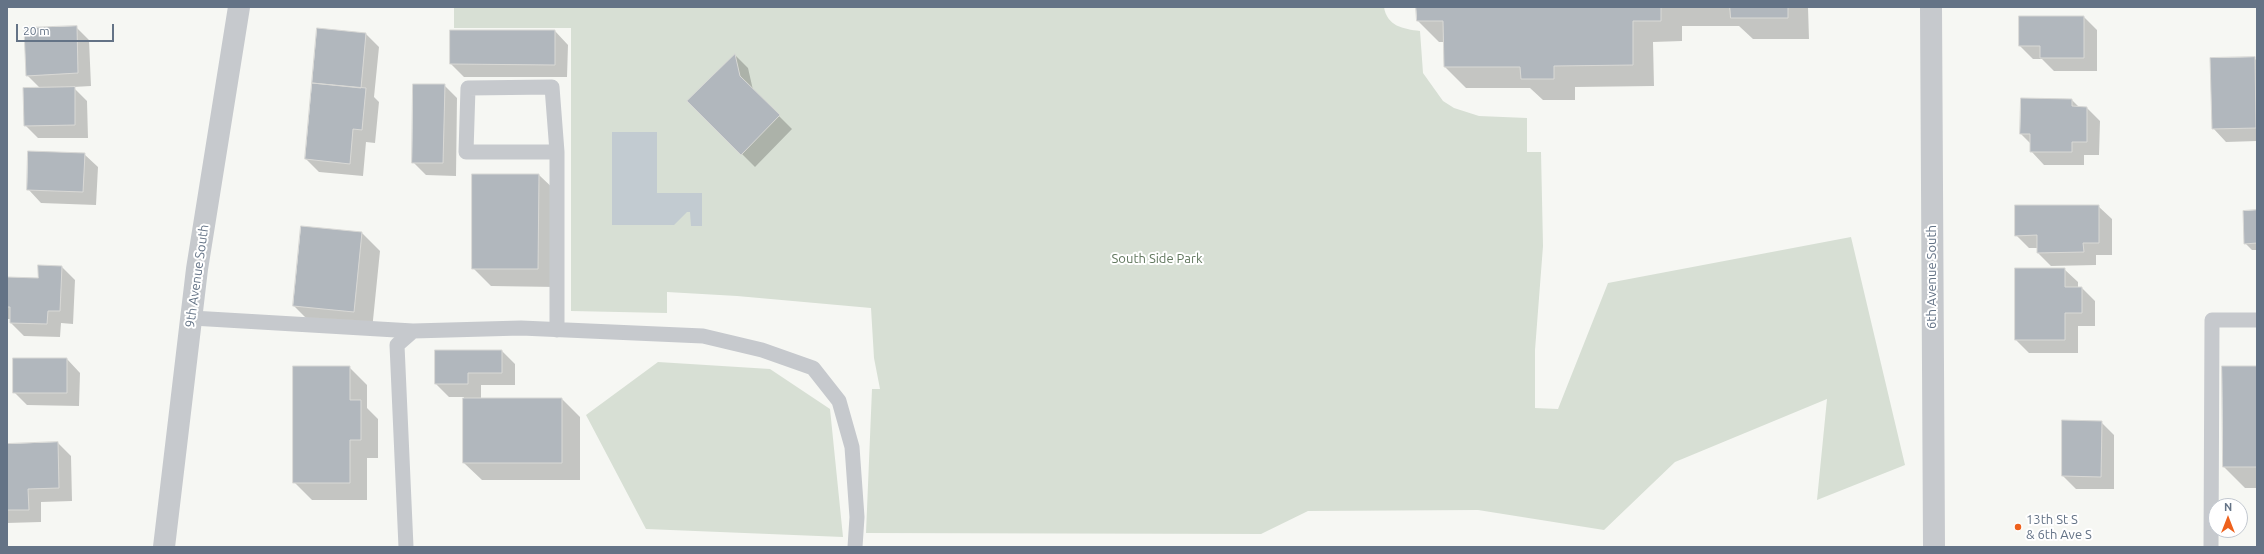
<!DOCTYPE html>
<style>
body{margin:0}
#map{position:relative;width:2264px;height:554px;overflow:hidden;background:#f6f7f3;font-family:Ubuntu,sans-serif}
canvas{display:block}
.frame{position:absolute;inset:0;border:8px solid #647386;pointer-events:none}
.north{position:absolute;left:2208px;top:498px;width:40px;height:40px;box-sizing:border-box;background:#fff;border:1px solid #c1c7cf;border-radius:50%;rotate:0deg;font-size:11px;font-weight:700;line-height:16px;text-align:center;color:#647386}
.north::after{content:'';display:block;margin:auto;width:14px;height:18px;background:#ee611c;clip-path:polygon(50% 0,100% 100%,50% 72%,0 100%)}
.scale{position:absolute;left:16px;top:24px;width:98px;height:18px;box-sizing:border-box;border:2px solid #647386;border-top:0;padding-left:5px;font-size:12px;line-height:14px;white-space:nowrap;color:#647386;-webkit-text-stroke:3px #fff;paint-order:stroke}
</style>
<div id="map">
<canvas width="2264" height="554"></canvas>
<div class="frame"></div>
<div class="north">N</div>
<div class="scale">20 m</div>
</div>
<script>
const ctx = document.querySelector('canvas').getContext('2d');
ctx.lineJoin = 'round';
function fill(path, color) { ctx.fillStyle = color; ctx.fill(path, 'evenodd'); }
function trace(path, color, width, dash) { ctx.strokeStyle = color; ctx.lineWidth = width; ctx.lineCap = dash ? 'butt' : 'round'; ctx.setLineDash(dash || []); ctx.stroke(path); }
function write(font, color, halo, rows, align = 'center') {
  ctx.font = font + ' Ubuntu,sans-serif'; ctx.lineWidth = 4; ctx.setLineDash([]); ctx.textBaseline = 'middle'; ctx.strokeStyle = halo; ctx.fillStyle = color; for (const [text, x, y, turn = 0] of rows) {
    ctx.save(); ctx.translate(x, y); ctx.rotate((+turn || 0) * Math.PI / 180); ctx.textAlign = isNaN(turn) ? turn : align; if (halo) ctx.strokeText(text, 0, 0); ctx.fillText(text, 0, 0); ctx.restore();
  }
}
const green = new Path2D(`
 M454,7H1384C1387,26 1403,29 1420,31L1423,73L1443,101L1454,108L1479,116L1527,118V152H1541L1543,246L1535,350V408L1558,409L1608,283L1851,237L1905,465L1817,500L1827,399L1675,462L1604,530L1478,510L1308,511L1261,534L866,533L872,389H880L874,358L871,308L737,296L667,292V313L571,311V28H454Z
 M658,362L770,369L830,409L843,537L646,529L586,415Z`);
const water = new Path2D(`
 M612,132H657V193H702V226H691L690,212H687L674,225H612Z`);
const shadow = new Path2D(`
 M1417,7H1808L1809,39H1753L1739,26H1682V41L1653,42L1654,86L1575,87V100H1543L1530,88H1466L1445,67V42H1439L1418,21Z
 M2084,17L2097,30V71H2054L2042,59H2033L2020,46Z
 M76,27L89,40L91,86L73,87L87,101L88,138H38L25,125L40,88L27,75Z
 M555,31L568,45L567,77H464L451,64Z
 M366,34L379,47L374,97L379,102L375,143L366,142L363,176L319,172L306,159Z
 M735,55L748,68L753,90L792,129L755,167L689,101Z
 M2254,58L2257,61V141L2226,142L2213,128Z
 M444,85L457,98L456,176L426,175L413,162Z
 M2022,99L2072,100L2079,107L2087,108L2100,121L2099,155H2084V165H2044L2031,151V144L2021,134Z
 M84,154L98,167L96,205L41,203L28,189Z
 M539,175L557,192L556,287L491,286L473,268Z
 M2098,206L2112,219V255H2096V265L2051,266L2038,253V248H2029L2016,235Z
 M2257,211V250H2252L2245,243Z
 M362,233L380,251L372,330L312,324L294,306Z
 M62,267L75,280L73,324L61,323L60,337L24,336L11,323V319H7V278L39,279Z
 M2064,269L2078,282V288H2082L2095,301V326H2078V353H2029L2016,340Z
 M502,351L515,364V385H481V399H562L580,417V480H482L464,463V397H449L436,384Z
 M67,359L80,373L79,406L27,405L14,392Z
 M349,367L367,385V408L378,419V458H367V500H312L294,482Z
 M2257,367V488H2245L2224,467Z
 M2101,422L2114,435V489H2076L2063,476Z
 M58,443L71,456L72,501L41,502V522L7,523V445Z`);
const building = new Path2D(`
 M1416,7H1661V21H1633V65L1554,66V79H1521L1520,67H1444L1443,21H1417Z
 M1730,7H1788V18H1731Z
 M2019,16H2084V58H2040V46H2019Z
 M77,26L78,73L26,76L24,28Z
 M317,28L366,33L361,88L312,83Z
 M450,30H555V65L450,64Z
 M735,54L740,76L780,115L741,155L687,101Z
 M2255,57L2256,128L2212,129L2210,58Z
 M312,83L366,88L362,130L353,129L350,164L305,159Z
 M413,84H445L443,163H412Z
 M75,87V125L24,126L23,88Z
 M2021,98L2072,99V106L2087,107V142H2072V152H2030V134H2020Z
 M28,151L85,153L83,192L27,190Z
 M472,174H539L538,269H472Z
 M2015,205H2099V243H2083L2084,252L2037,253V235L2015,236Z
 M2257,210V243L2244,244L2243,211Z
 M301,226L362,232L354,312L293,306Z
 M38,265L62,266L60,311H48L47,324L10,323V307H7V277L38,278Z
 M2015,268H2065V287H2082V313H2065V340H2015Z
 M435,350H502V373H468V384H435Z
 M13,358H67V393H13Z
 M293,366H350V400H361V440H350V483H293Z
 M2222,366H2257V467H2223Z
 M463,398H562V463H463Z
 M2062,420L2102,421L2101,477L2062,476Z
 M58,442L59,488L28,489L29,510H7V444Z`);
const service = new Path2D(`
 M557,152H466L468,88L552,87L557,152V330
 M192,318L413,331
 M406,547L397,345L413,331L521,328L703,336L762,350L813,368L839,401L852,447L857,517L855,547
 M2211,547L2212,320H2257`);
const minor = new Path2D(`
 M1931,7L1934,547`);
const tertiary = new Path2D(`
 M164,547L197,269L239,7`);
const markers = [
 [2018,527,4,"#ee611c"]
];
const parkNames = [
 ["South Side Park",1157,259]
];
const streetNames = [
 ["9th Avenue South",197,276,-82],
 ["6th Avenue South",1932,277,-90]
];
const poiNames = [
 ["13th St S",2026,520],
 ["& 6th Ave S",2026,535]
];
fill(green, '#d7dfd4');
fill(water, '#c2cbd1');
fill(shadow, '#0003');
fill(building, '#b1b7bd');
trace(building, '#d8d8d5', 1);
trace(service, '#c6c9cd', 15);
trace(minor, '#c6c9cd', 22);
trace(tertiary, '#c6c9cd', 22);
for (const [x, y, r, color] of markers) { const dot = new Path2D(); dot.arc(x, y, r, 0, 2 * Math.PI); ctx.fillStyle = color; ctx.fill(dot); trace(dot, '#fff', 1.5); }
write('13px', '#62785f', '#fff', parkNames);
write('13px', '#647386', '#fff', streetNames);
write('13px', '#647386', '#fff', poiNames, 'left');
</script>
